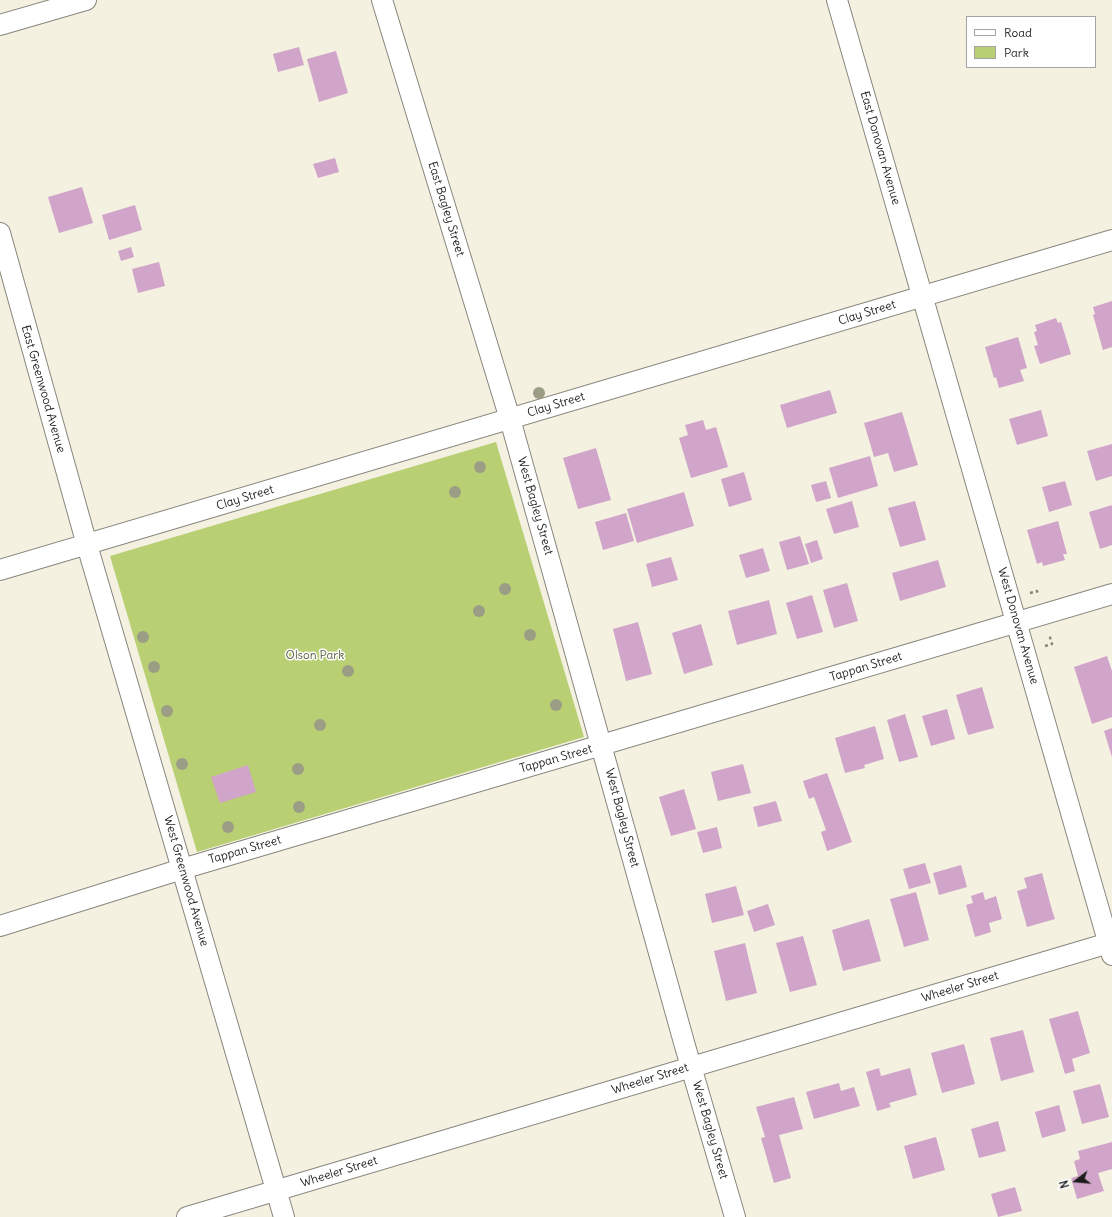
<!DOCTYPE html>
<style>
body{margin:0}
#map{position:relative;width:1112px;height:1217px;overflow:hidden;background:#f4f1e1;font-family:Delius,sans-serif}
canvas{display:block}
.legend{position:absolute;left:966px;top:16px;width:130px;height:52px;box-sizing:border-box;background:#fff;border:1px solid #a4a4a4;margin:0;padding:5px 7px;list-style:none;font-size:12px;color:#1c1c1c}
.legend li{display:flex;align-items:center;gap:8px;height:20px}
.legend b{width:20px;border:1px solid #a4a4a4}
.north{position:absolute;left:1056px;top:1161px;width:40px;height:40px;-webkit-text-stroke:3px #fff;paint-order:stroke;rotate:254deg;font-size:11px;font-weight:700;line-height:16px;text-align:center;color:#1c1c1c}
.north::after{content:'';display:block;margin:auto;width:14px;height:18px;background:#1c1c1c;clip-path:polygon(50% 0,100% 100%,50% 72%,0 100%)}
</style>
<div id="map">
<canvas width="1112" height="1217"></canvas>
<ul class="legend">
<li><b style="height:5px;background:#fff"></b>Road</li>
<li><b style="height:11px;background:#b9cf73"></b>Park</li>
</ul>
<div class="north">N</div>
</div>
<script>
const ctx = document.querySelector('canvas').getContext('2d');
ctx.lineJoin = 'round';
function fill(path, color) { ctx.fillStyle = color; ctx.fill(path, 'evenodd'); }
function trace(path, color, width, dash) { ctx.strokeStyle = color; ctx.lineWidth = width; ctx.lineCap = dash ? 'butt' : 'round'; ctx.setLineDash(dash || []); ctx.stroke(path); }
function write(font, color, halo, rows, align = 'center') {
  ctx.font = font + ' Delius,sans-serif'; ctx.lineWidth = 3; ctx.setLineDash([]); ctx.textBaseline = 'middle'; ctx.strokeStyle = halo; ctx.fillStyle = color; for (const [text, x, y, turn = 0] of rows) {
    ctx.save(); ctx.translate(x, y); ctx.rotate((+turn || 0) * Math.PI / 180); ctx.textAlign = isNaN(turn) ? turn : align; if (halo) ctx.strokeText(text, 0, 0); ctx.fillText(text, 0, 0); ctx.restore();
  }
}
const green = new Path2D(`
 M496,442L584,737L197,852L110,556Z`);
const building = new Path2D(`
 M299,47L304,65L278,72L273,54Z
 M336,51L348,93L319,102L307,59Z
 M335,158L339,172L318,178L313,164Z
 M82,187L93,223L59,233L48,197Z
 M135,205L142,230L109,240L102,215Z
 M131,247L134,257L121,261L118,251Z
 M159,262L165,286L138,293L132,269Z
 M1112,301V347L1103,350L1093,315L1095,314L1093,307Z
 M1056,318L1058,323L1061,322L1071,354L1040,364L1034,346L1038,345L1034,332L1037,331L1035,325Z
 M1018,337L1027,368L1020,370L1024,381L999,388L996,377L994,378L985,347Z
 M830,390L837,413L787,428L780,405Z
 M1041,410L1048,436L1017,445L1009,419Z
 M902,412L918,465L894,472L888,453L874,457L864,423Z
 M703,420L706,430L716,427L728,467L691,478L679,438L688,435L685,425Z
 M1112,444V476L1096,481L1087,451Z
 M596,448L611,500L578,509L563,458Z
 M870,456L878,486L838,498L829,468Z
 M744,472L752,500L729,507L721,479Z
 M826,481L831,498L816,502L811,485Z
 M1065,481L1072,505L1049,512L1042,487Z
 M684,492L694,526L637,543L627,509Z
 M852,501L859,527L834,534L826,509Z
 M915,501L926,540L900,547L888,508Z
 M1112,505V545L1100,549L1089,512Z
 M626,513L634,541L603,550L595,522Z
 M1058,521L1067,554H1063L1065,560L1043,566L1042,562L1037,564L1027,530Z
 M800,536L809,564L787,570L779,542Z
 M817,540L823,559L811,563L805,544Z
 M763,548L770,571L746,578L739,555Z
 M671,557L678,580L652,587L646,564Z
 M938,560L946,587L900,601L892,573Z
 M847,583L858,621L834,628L823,590Z
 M812,595L823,632L797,639L786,603Z
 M769,600L777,634L737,645L728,611Z
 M638,622L652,674L626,681L613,629Z
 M701,624L713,665L684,674L672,633Z
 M1107,656L1112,671V717L1092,724L1074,667Z
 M982,687L994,728L968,735L956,695Z
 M947,709L955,739L931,746L922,716Z
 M905,714L918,757L899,762L887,720Z
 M875,726L884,759L864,765L865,768L845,773L835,738Z
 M1112,728V757L1104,731Z
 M743,764L751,793L718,801L711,772Z
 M248,765L256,792L220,803L211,777Z
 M827,773L852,842L827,851L821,832L826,830L814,797L809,799L803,781Z
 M684,789L696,829L671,836L659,797Z
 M776,801L782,821L758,827L753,807Z
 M717,827L722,848L703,853L697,832Z
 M925,863L931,883L909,889L903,869Z
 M961,865L967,887L939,895L933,873Z
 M1042,873L1052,910L1055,919L1027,927L1017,891L1027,888L1024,878Z
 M736,886L744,915L712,923L705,894Z
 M916,892L929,940L904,947L890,899Z
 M983,892L985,900L996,896L1002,919L989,923L991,932L975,937L966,905L973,903L971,896Z
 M768,904L775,925L754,932L747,911Z
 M869,919L881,961L843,971L832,930Z
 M803,936L817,985L790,992L776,943Z
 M745,943L757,993L726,1001L714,951Z
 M1078,1011L1090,1053L1072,1059L1075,1071L1065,1074L1049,1019Z
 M1023,1030L1034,1072L1001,1081L990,1038Z
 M964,1044L975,1084L942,1093L931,1053Z
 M879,1068L881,1076L910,1068L917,1095L889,1103L891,1107L877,1111L866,1072Z
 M839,1083L841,1091L854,1087L860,1106L814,1119L806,1092Z
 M1100,1084L1109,1117L1082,1124L1073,1091Z
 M794,1097L803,1129L779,1135L791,1178L774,1183L761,1138L765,1137L756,1107Z
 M1059,1105L1066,1131L1042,1138L1035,1112Z
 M998,1121L1006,1151L979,1158L971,1129Z
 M936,1137L945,1170L913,1179L904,1146Z
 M1112,1142V1169L1098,1173L1104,1191L1077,1199L1071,1178L1078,1176L1074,1161L1080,1159L1078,1151Z
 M1015,1187L1022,1211L998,1217L991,1194Z`);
const path = new Path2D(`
 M1030,593L1037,591L1038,595
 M1045,646L1052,644L1049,634`);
const street = new Path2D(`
 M382,0L510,419L685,1046L735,1217
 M837,0L1112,955
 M0,25L86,0
 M0,233L87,545L284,1217
 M0,570L1112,240
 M0,926L182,869L1112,594
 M187,1217L1112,942`);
const trees = [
 [539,393],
 [480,467],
 [455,492],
 [505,589],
 [479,611],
 [530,635],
 [143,637],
 [154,667],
 [348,671],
 [556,705],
 [167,711],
 [320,725],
 [182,764],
 [298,769],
 [299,807],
 [228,827]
];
const streetNames = [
 ["East Donovan Avenue",880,148,74],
 ["East Bagley Street",446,209,73],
 ["Clay Street",867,313,-17],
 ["East Greenwood Avenue",43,389,74],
 ["Clay Street",556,405,-17],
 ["Clay Street",245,498,-17],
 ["West Bagley Street",535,506,74],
 ["West Donovan Avenue",1018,626,74],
 ["Tappan Street",866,667,-17],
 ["Tappan Street",556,759,-16],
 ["West Bagley Street",622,818,75],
 ["Tappan Street",245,850,-16],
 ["West Greenwood Avenue",186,881,74],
 ["Wheeler Street",960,987,-17],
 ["Wheeler Street",650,1079,-17],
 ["West Bagley Street",710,1130,74],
 ["Wheeler Street",339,1172,-17]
];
const parkNames = [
 ["Olson Park",315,656]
];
fill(green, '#b9cf73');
fill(building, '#d0a5c9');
trace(street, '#88867e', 22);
trace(path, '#88867e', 2.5, [3, 3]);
trace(street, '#fff', 20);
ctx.fillStyle = '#9b9e85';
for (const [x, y] of trees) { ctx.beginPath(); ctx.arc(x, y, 6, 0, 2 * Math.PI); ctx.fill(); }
write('12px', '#1c1c1c', '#fff', streetNames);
write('12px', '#535b3a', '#fff', parkNames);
</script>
